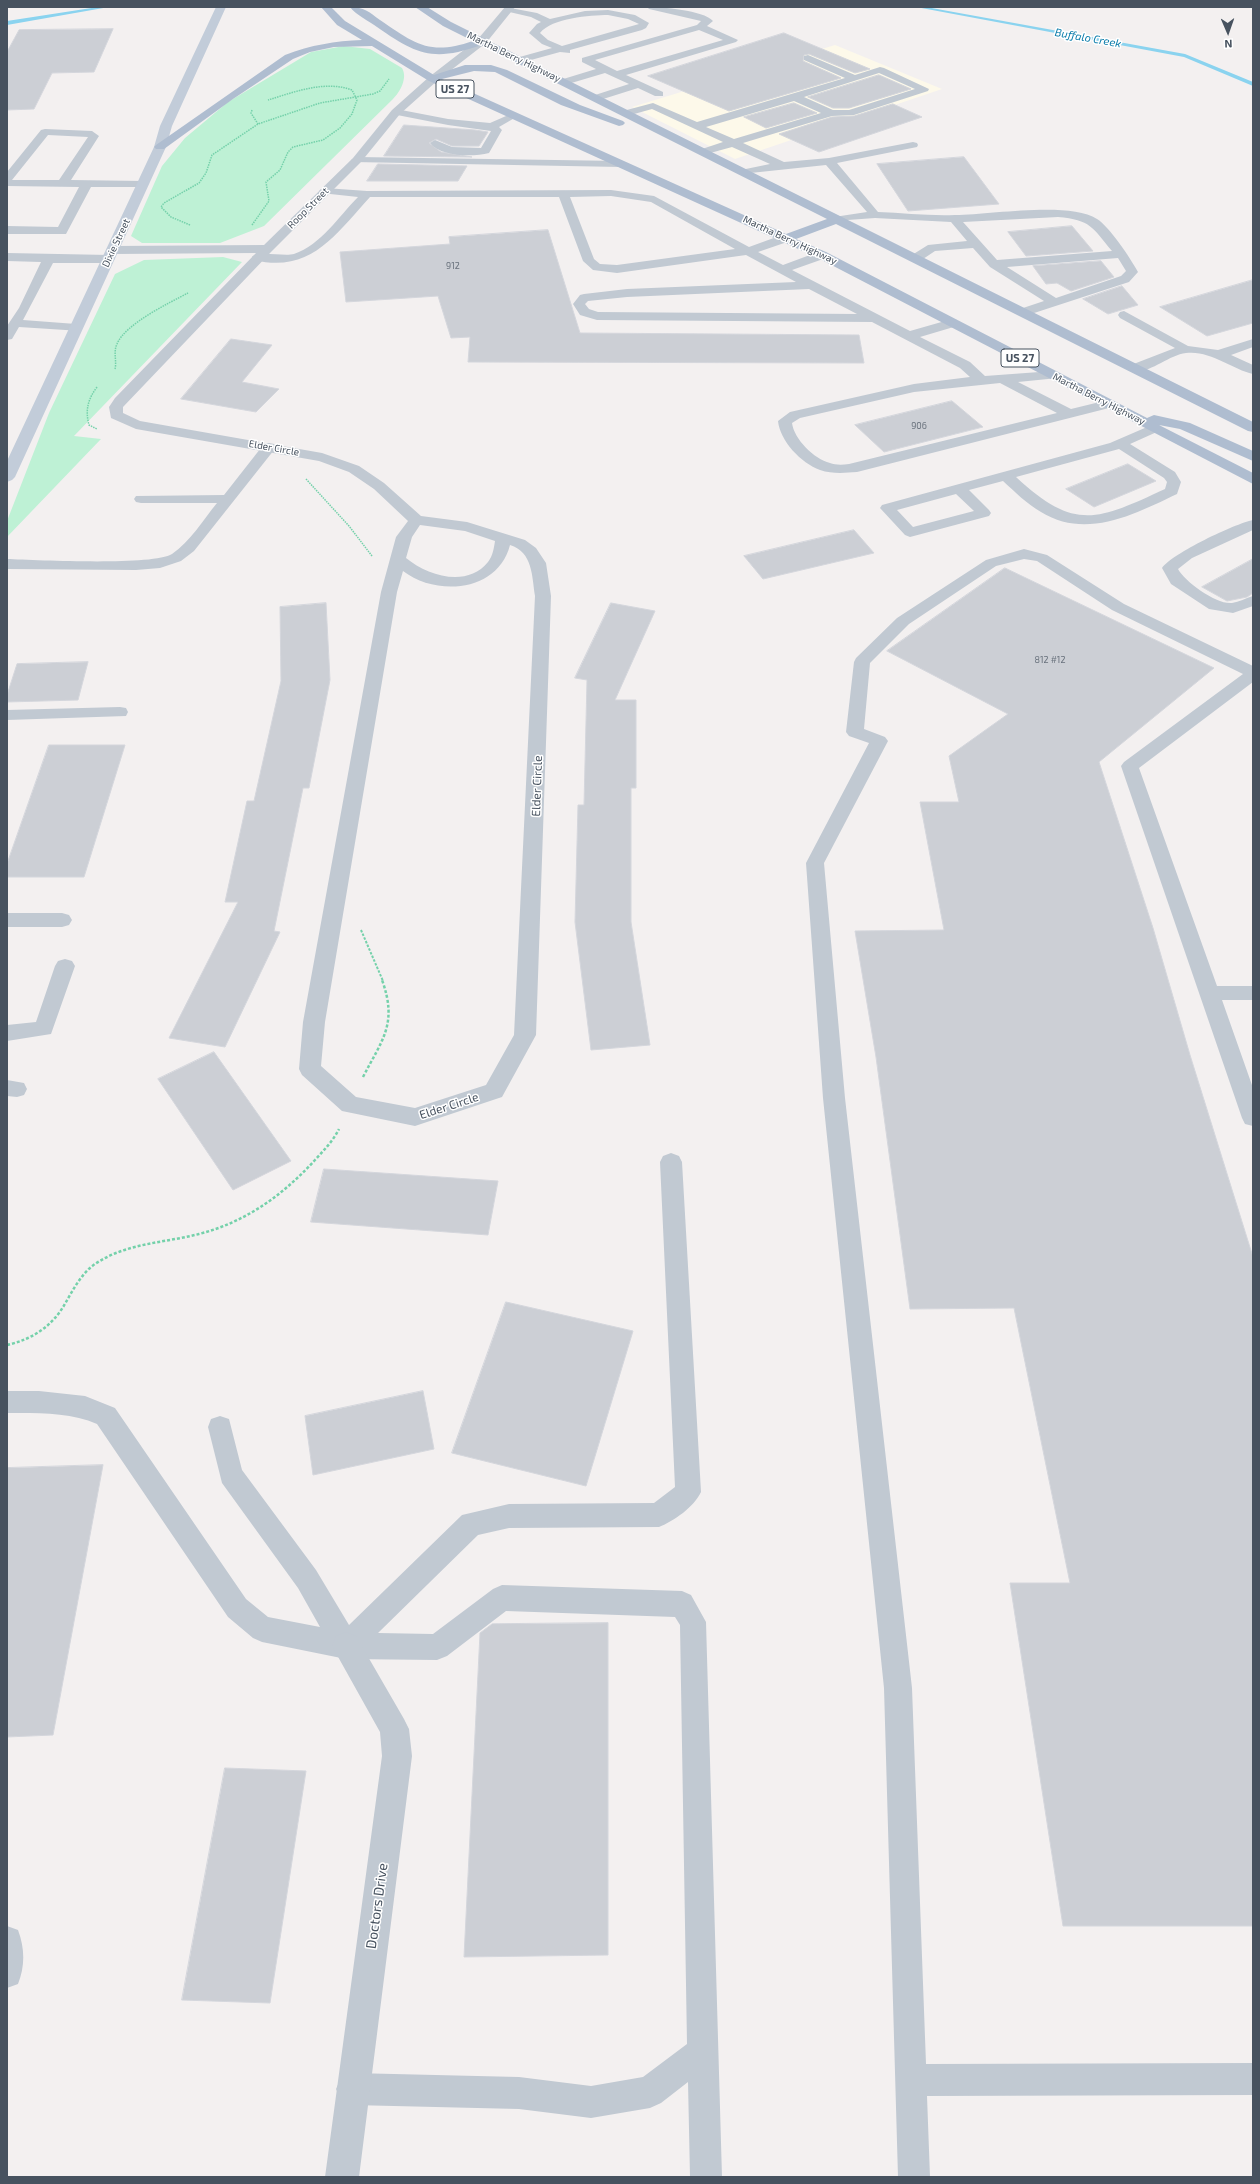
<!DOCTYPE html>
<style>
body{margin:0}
#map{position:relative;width:1260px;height:2184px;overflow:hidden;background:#f3f0f0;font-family:"Exo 2",sans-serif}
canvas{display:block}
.frame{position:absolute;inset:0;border:8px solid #47525f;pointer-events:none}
.north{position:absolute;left:1208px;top:12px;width:40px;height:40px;-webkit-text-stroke:3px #fff;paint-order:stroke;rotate:178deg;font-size:11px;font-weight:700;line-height:16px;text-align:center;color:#47525f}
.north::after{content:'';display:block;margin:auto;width:14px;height:18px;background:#47525f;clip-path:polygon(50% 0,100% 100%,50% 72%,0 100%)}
</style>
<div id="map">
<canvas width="1260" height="2184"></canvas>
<div class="frame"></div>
<div class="north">N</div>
</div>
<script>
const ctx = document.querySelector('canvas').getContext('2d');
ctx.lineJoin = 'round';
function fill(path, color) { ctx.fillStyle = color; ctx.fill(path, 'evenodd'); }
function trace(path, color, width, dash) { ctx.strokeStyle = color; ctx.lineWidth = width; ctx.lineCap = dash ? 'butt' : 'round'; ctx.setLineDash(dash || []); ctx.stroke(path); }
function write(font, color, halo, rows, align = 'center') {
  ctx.font = font + ' "Exo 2",sans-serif'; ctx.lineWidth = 3; ctx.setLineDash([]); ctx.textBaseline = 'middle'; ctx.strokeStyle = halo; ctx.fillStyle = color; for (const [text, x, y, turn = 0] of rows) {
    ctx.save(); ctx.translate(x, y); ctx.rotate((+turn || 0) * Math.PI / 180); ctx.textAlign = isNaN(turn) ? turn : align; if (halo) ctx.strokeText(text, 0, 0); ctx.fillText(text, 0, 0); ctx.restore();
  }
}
const commercial = new Path2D(`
 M835,45L942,89L735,159L632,107Z`);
const green = new Path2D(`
 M344,46L370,49L402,68C408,78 400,92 393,99L264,226L220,243H142L131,236L162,166L185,138L228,102L311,52Z
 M223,257L242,262L74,436L101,439L7,537V521L49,413L115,274L144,260Z`);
const stream = new Path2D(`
 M98,7H109L7,25V21Z
 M916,7H926L1185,54L1253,82V86L1184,57Z`);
const building = new Path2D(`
 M113,29L94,72L52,73L34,109L7,110V52L19,30Z
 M784,33L870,69L855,73L809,54L804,55L803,61L841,78L729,111L648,76Z
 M879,75L911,89L849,108H833L808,97Z
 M794,103L817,113L766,128L744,117Z
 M893,104L922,117L819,152L779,134L832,117L854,116Z
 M404,125L475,130L488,132L479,146H452L436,139L429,143L441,152L472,157L384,156Z
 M964,157L999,204L908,211L877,164Z
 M378,164L467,166L458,181H367Z
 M1072,226L1093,251L1026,256L1008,232Z
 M548,230L580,333L859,335L864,363L468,362L470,337L451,338L438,296L346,302L340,252L450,244L449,237Z
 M1101,261L1114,277L1071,291L1057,283L1046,284L1033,266Z
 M1253,280V323L1207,336L1160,307Z
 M1122,286L1138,305L1108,314L1083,299Z
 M231,339L272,345L242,382L279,389L256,412L181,399Z
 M952,401L983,427L884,452L855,425Z
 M1128,464L1156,481L1094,507L1066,489Z
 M854,530L874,553L763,579L744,556Z
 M1253,559V593L1247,597L1227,601L1202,587Z
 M1005,568L1214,668L1099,762L1153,928L1190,1055L1253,1257V1926H1063L1010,1583H1070L1014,1308L910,1309L876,1057L855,931L944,930L920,802H959L949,756L1008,714L887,651Z
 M326,603L330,680L309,788H303L274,931L280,932L225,1047L169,1038L238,902H225L247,801H254L281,681L280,607Z
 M611,603L655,611L615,700H636V788H631V922L650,1045L591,1050L575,922L578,805H584L587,680L575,678Z
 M88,662L78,700L7,702V695L17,664Z
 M49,745H125L84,877H7V864Z
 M214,1052L291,1161L233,1190L158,1079Z
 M324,1169L498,1181L488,1235L311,1222Z
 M506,1302L633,1331L586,1486L452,1453Z
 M423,1391L434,1449L313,1475L305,1416Z
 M103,1465L53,1735L7,1737V1468Z
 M608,1623V1955L464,1957L480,1633L492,1624Z
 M225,1768L306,1771L270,2003L182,2000Z`);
const pathFar2 = new Path2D(`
 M252,110L251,113L258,124
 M190,225L171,217L161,207L164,203L199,183L206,173L212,155L258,124L320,103L373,94L380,91L389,79
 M252,225L269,201L266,182L280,170L288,152L293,147L323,140L340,128L352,114L357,100L352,90C325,80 294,92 268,100
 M115,369C117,361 113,352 117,344C125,324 169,303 188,293
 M97,387C88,399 85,410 89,425L97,429
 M306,479L349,526L372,556`);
const pathFar1 = new Path2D(`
 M361,930L383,981`);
const path = new Path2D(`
 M363,1077C382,1040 398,1024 382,980
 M7,1345C33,1339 53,1326 66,1302C74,1288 82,1273 95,1264C126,1243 164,1243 199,1234C246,1222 283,1195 315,1160C324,1150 333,1141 339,1129`);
const lane = new Path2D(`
 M505,7L537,13L550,19L585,11L608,10L635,15L649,23L646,28L642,30L570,50V53L560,52L520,63L515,60L516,58L552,48L542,44L529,33L537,24L541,22L531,17L505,11ZM608,15L628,19L639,24L562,46L548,40L540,33C552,18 590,15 608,15Z
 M647,7C662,7 703,10 713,21L707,26L738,40L736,42L626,75L663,92V96H655L638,88L600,100H592V96L629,84L605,73L568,84H560V80L596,69L582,62V58L697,25L701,21L649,9ZM699,30L723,40L617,71L595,60Z
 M808,55L855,75L880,67L884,68L929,89L928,91L854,115L832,116L743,143L784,162L829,158L913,142L917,143L918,145L917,147L837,163L878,212C904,213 929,216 955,215C990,215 1069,201 1097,219C1109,226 1131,259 1138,272L1129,282L1028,315H1020L1018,312L1020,309L1044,301L990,267L973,248L935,251L920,261H912L910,258L912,255L928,245L967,241L951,222L875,218L834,221L832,219L834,217L867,212L826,165L741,174L739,172L741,170L770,164L732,147L703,155L699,154L698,152L699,150L723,142L652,109L627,116L622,113L623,111L653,103L697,122L845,78L804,60V56ZM879,73L915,89L849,110H833L804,97ZM794,101L821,113L734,139L706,127ZM1058,217C1091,220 1092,227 1112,251L997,260L963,222ZM1118,258L1126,271L1121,276L1056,298L1007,267Z
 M396,109L448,119L490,123L513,113L518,116L499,127L502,130L489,153C473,157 441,157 430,143L435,140L452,147L481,148L491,131L448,125L392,114L391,112Z
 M45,129L92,131L99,136L71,180L143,181L149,184L143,187H91L66,234H7V226L58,227L79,187L7,186V172L41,130ZM48,135L88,137L59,180H12Z
 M357,157L621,161L627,164L621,167L353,162L351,160Z
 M325,188L367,191L611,190L654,196L749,247L782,235H790L792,238L790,241L758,252L783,265L818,252H826L828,255L826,258L792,270L910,331L952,319L957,320L958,323L957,326L920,337L970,362L985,376L1053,371L1060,375L1058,378L1018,382L1071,409L1108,400L1115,404L1113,407L857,472C844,473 832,474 820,470C801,463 780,441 778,421L790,412L914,384L970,377L960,368L872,322L597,320L580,315L573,304L580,295L584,294L627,289L796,282L746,255L617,273L593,270L583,261L559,197H370C336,234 311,274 254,260L252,257C257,250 284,257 294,254C321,245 339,216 358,197L321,193L319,191L321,189ZM611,196L651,202L735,249L617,265L600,264L594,259L570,197ZM809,289L857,314L598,312L589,309L585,304L588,301L627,297ZM1000,383L1057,413L849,464C842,465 835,465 830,463C814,459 794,439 792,423L800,418L914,392Z
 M7,253L109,255L115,259L109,263H53L23,320L76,324L81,325L82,328L81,331L19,327L12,339L7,340V326L19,308L41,262L7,261Z
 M1124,311L1188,346L1218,350L1253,339V347L1231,355L1253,365V374C1232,369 1210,350 1186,353C1168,355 1149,375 1131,371L1129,368L1131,365L1175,348L1120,318L1118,315L1120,312Z
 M1154,424L1159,425L1161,428L1159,431L1130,444L1175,472L1181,482L1177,494C1135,514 1086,540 1041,512C1027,504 1015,492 1003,481L969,490L989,510L991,513L989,516L910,537L905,535L880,508L882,505L1110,443ZM1119,449L1164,478L1167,482L1165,489C1098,520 1075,532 1016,477ZM956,494L974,511L913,527L897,510Z
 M269,443L274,444L276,447L274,450L194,551L181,561L160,568L136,570L7,569V559C36,560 153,566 172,554C190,542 203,520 217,503H141L136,502L134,499L136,496L224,495L264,444Z
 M1253,520V530L1192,558L1178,569C1185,582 1217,605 1232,603C1239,602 1246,598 1253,596V606L1233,613L1209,609L1171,584L1162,568C1173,553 1234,524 1253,520Z
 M1024,549L1047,555L1124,604L1253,666V682L1139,768L1217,986H1253V1000H1222L1253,1088V1126L1245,1124L1242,1118L1121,766L1124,762L1243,674L1112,610L1037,561L1024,559L996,566L909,624L870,663L864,729L885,737L888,741L824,863L845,1098L912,1688L926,2064L1253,2063V2095L927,2096L930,2177H898L884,1688L823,1098L806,863L869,743L849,736L846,732L854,662L856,658L897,618L986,560Z
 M120,707L126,708L128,712L126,716L7,720V710Z
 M7,913H62L69,915L72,920L69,925L62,927H7Z
 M65,959L72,961L75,966L51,1034L7,1041V1025L36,1022L55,966L58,961Z
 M7,1080L24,1083L27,1089L24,1095L17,1097L7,1096Z
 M671,1153L679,1156L682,1162L701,1492C694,1507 674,1521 659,1527L509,1528L478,1535L378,1633L433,1634L493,1589L502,1585L682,1591L691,1595L706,1622L722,2177H690L688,2082L661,2103L650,2108L591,2118L519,2109L352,2105L341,2100L336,2089L341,2078L352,2073L519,2077L591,2086L643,2077L687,2044L680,1625L675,1617L506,1611L447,1656L437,1660L346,1659L262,1642L253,1638L228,1617L97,1424C70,1412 37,1413 7,1413V1391H39L85,1396L115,1408L246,1599L268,1617L320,1627L298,1588L222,1483L208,1427L211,1419L220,1416L229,1419L242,1470L316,1570L349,1625L462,1515L509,1504L654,1503L675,1487L660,1162L663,1156Z
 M7,1926L18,1930C25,1949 25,1966 18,1984L7,1988Z`);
const street = new Path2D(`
 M505,7H515L486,43L437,81L400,114L361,162L271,252L123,407V413L140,421L322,453L359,466L384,483L421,516L467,522L525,540L536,548L546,563L551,596L536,1035L502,1097L415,1126L342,1111L302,1075L299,1069L303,1022L381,592L396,537L408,521L374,489L349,472L319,461L136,429L111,418L109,407L115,398L256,253L113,254L107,250L113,246L264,245L353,158L392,110L429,77L478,39ZM420,525L465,531L495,541C494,547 493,556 488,562C467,588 428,576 406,558L412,537ZM510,545C533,552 532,577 535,596L514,1035L486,1085L415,1108L356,1097L321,1066L325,1022L397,592L403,571C437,597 498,592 510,545Z
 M346,1632L356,1636L404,1719L409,1729L412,1756L359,2177H325L382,1756L380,1732L332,1646L336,1636Z`);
const secondary = new Path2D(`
 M216,7H226L172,126L166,147L15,477L12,480L7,482V461L154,147L160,126Z`);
const primary = new Path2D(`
 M321,7H331L345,21L434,75L465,65H491L507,70L580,105L623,121L625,123L623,125L619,126L561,105L495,72L474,71L442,79L786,234L827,219L481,45C434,62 417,55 377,27C369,21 356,15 350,7C364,7 369,12 380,20C415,44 430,56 473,41L443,26L415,7H427L451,22L1253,422V432L1248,431L836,224L796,239L826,252L1147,418L1154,415L1190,423L1253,451V461L1180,429L1159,425L1253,473V484L818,258L429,81L372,46L334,47L310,52L293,59L233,99L164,149H156L154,147L156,145L285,55C311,45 335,41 362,40L337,25Z`);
const farNumbernames = [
 ["912",453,266],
 ["906",919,426],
 ["812 #12",1050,660]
];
const farStreetnames = [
 ["Martha Berry Highway",514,57,26],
 ["Roop Street",308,208,-45],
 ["Martha Berry Highway",790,240,25],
 ["Dixie Street",116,243,-65],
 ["Martha Berry Highway",1099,399,27],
 ["Elder Circle",274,448,10]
];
const farWaternames = [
 ["Buffalo Creek",1088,38,10]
];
const shields = [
 [455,89,38],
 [1020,358,38]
];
const shieldNames = [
 ["US 27",455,89],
 ["US 27",1020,358]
];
const streetNames = [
 ["Elder Circle",537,786,-88],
 ["Elder Circle",449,1106,-18]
];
const nearStreetnames = [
 ["Doctors Drive",377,1906,-82]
];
fill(commercial, '#fdf9ea');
fill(green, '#bef1d5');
fill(stream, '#8ad3ef');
fill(building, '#cccfd5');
trace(building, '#d4d6dc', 1);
trace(pathFar2, '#74d1aa', 1.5, [1.5, 1]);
trace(pathFar1, '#74d1aa', 2, [2.5, 1.5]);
trace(path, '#74d1aa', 2.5, [3, 2]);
fill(lane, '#c1c9d2');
fill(street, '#c1c9d2');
fill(secondary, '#c2ccd9');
fill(primary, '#afbdd0');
write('9px', '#68717c', null, farNumbernames);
write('10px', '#47525f', '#fff', farStreetnames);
write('italic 11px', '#087baa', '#fff', farWaternames);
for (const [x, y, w] of shields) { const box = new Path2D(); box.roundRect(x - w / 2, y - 9, w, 18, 3); ctx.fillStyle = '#fff'; ctx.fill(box); trace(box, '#47525f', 1); }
write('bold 11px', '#47525f', null, shieldNames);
write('12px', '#47525f', '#fff', streetNames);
write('14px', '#47525f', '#fff', nearStreetnames);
</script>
